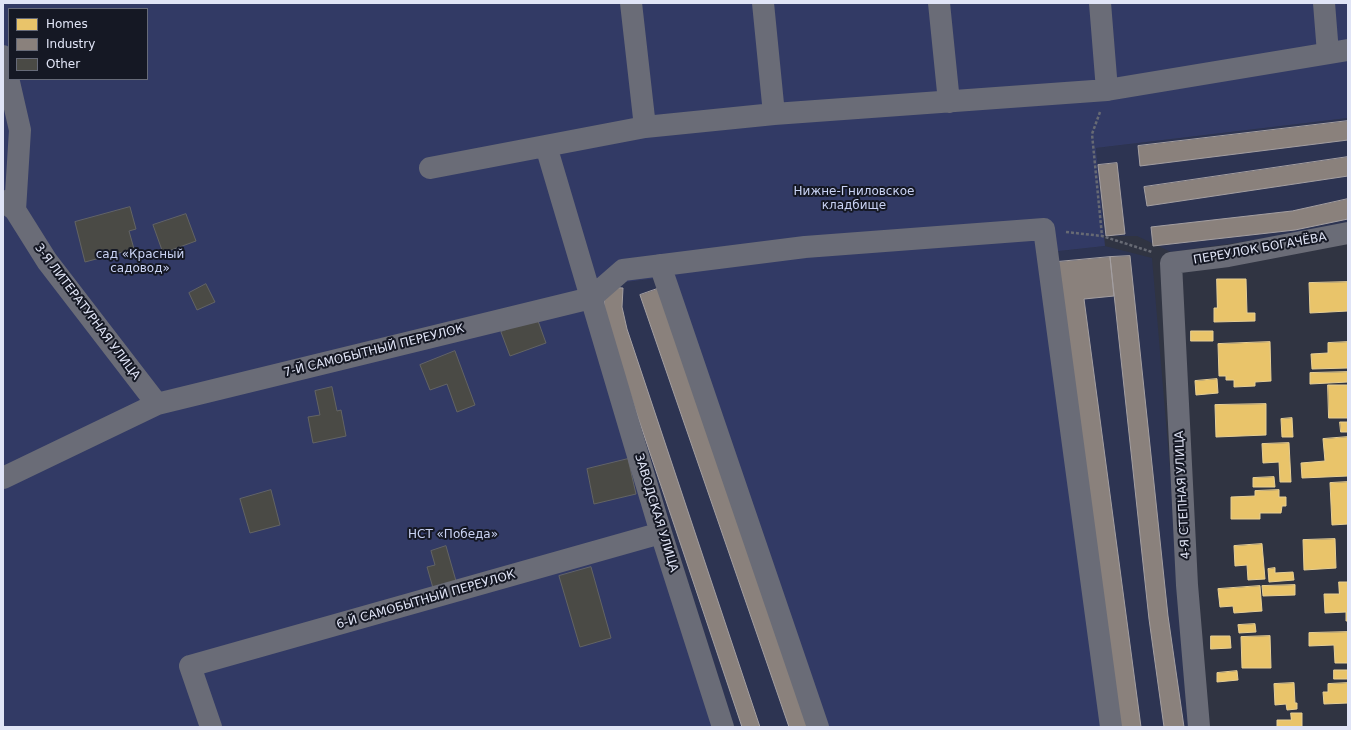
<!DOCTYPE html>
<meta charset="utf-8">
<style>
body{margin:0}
#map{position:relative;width:1351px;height:730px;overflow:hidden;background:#303442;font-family:"DejaVu Sans",sans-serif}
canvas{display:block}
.frame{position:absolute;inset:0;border:4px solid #e0e4f6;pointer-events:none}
.legend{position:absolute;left:8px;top:8px;width:140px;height:72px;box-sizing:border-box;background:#151824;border:1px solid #666a78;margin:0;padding:5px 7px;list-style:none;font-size:12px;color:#e0e4f6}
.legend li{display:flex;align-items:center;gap:8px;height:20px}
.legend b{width:20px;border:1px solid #666a78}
</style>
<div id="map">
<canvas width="1351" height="730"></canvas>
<div class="frame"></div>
<ul class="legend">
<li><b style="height:11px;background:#e9c46a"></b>Homes</li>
<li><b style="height:11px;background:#8a817c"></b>Industry</li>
<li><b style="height:11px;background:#4a4a45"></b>Other</li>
</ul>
</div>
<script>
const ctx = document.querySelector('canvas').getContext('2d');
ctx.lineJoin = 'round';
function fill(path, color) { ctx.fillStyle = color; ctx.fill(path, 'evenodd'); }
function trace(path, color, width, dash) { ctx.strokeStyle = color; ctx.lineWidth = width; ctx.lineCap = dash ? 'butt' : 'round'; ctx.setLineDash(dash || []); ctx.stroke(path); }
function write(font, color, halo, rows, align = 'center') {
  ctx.font = font + ' "DejaVu Sans",sans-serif'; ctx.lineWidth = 4; ctx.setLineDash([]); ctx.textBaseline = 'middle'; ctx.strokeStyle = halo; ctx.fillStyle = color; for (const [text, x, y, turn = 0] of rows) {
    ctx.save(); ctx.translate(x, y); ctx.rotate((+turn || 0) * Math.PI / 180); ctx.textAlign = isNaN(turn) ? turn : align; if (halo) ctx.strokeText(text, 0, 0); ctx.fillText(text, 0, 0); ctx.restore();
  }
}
const built = new Path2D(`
 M1348,118V227L1171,252L1137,236H1104L1096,148Z
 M1105,246L1152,258L1192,727H1104L1041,253Z
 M675,276L824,727H733L601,308L603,285Z`);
const green = new Path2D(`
 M3,3H1348V118L1096,148L1105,246L1041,253L1104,727H824L674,276L603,285L159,399L3,472ZM9,9H147V79H9Z
 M583,305L715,727H3V482L158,408Z`);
const homes = new Path2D(`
 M1217,279H1246L1247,313H1255V321L1214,322V308H1217Z
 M1348,282V311L1310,313L1309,283Z
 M1191,331H1213V341H1191Z
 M1270,342L1271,381L1255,382V386L1234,387V380H1226V376H1219L1218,344Z
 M1348,342V368L1312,369L1311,354L1328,353V343Z
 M1348,372V382L1310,384V373Z
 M1217,379L1218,393L1196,395L1195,381Z
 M1328,385H1348V418H1329Z
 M1266,404V435L1216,437L1215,405Z
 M1292,418L1293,437H1282L1281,419Z
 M1340,422H1348V432H1341Z
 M1348,437V476L1302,478L1301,463L1325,461L1323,439Z
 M1289,443L1291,482H1280L1279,462L1263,463L1262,444Z
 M1274,477L1275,487H1253V478Z
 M1348,482V524L1332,525L1330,483Z
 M1279,490V497H1286V506H1282L1281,513H1260V519H1231V497L1255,496V491Z
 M1335,539L1336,568L1304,570L1303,540Z
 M1262,544L1265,579L1248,580L1247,565L1235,566L1234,546Z
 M1275,568V573L1293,572L1294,580L1269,582L1268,569Z
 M1339,582H1348V621H1346V612L1325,613L1324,594H1339Z
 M1295,585V595L1263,596L1262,586Z
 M1260,586L1262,611L1234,613L1233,606L1220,607L1218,589Z
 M1255,624L1256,632L1239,633L1238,625Z
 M1348,632V663H1335L1334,645L1309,646V633Z
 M1211,636H1230L1231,648L1211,649Z
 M1270,636L1271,668H1242L1241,637Z
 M1334,670H1348V679H1334Z
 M1237,671L1238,680L1217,682V673Z
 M1294,683L1295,703H1297V709L1287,710L1286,704L1275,705L1274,684Z
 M1348,683V703L1324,704L1323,692H1328V684Z
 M1291,713H1302V727H1277V720H1291Z`);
const industry = new Path2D(`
 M1348,121V140L1140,166L1138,146Z
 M1348,157V176L1147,206L1144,187Z
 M1117,163L1125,234L1106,236L1098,165Z
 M1348,199V219L1295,230L1153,246L1151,227L1292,211Z
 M1130,256L1168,616L1184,727H1164L1149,619L1110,257Z
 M1110,257L1114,296L1084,299L1141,727H1119L1057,262Z
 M605,287L623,288L622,307L627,329L760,727H742L610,334L604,308Z
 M660,288L811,727H789L640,295Z`);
const building = new Path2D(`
 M130,207L136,229L129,231L134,249L85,262L75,222Z
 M186,214L196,241L163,253L153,225Z
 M206,284L215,302L197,310L189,293Z
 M537,318L546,343L510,356L501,332Z
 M455,351L475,405L457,412L447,384L430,390L420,365Z
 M332,387L337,411L341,410L346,436L313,443L308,417L320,415L315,391Z
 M628,459L636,494L594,504L587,469Z
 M271,490L280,525L250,533L240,499Z
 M446,546L456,581L433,588L427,567L435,565L431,551Z
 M591,567L611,638L580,647L559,576Z`);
const path = new Path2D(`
 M1100,112L1092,134L1102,236
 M1066,232L1102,236L1152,252`);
const minor = new Path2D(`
 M631,3L645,127
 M763,3L774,114
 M939,3L949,102
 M1100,3L1107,90
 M1324,3L1328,53
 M3,56L20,130L15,210
 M546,146L661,533L723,727
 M430,168L645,127L774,114L1107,90L1348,50
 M3,201L15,210L47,261L157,404
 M660,265L818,727
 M3,478L157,404L591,298L623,270L805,247L1044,229L1111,727
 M211,727L190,666L661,533
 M1199,727L1187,585L1171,263L1228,256L1348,233`);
const parkNames = [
 ["Нижне-Гниловское",854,192],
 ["кладбище",854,206],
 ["сад «Красный",140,255],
 ["садовод»",140,269],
 ["НСТ «Победа»",453,535]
];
const streetNames = [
 ["ПЕРЕУЛОК БОГАЧЁВА",1260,249,-10],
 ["3-Я ЛИТЕРАТУРНАЯ УЛИЦА",87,312,53],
 ["7-Й САМОБЫТНЫЙ ПЕРЕУЛОК",374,351,-14],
 ["4-Я СТЕПНАЯ УЛИЦА",1183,495,-93],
 ["ЗАВОДСКАЯ УЛИЦА",656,513,73],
 ["6-Й САМОБЫТНЫЙ ПЕРЕУЛОК",426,600,-16]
];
fill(built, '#2d3452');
fill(green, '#323a65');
fill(homes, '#e9c46a');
trace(homes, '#e6ce94', 1);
fill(industry, '#8a817c');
trace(industry, '#a49fa1', 1);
fill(building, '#4a4a45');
trace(building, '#636464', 1);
trace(path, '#676a74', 2.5, [3, 2]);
trace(minor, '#6a6c77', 22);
write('12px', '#cad3f4', '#151824', parkNames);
write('12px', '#e0e4f6', '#151824', streetNames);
</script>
